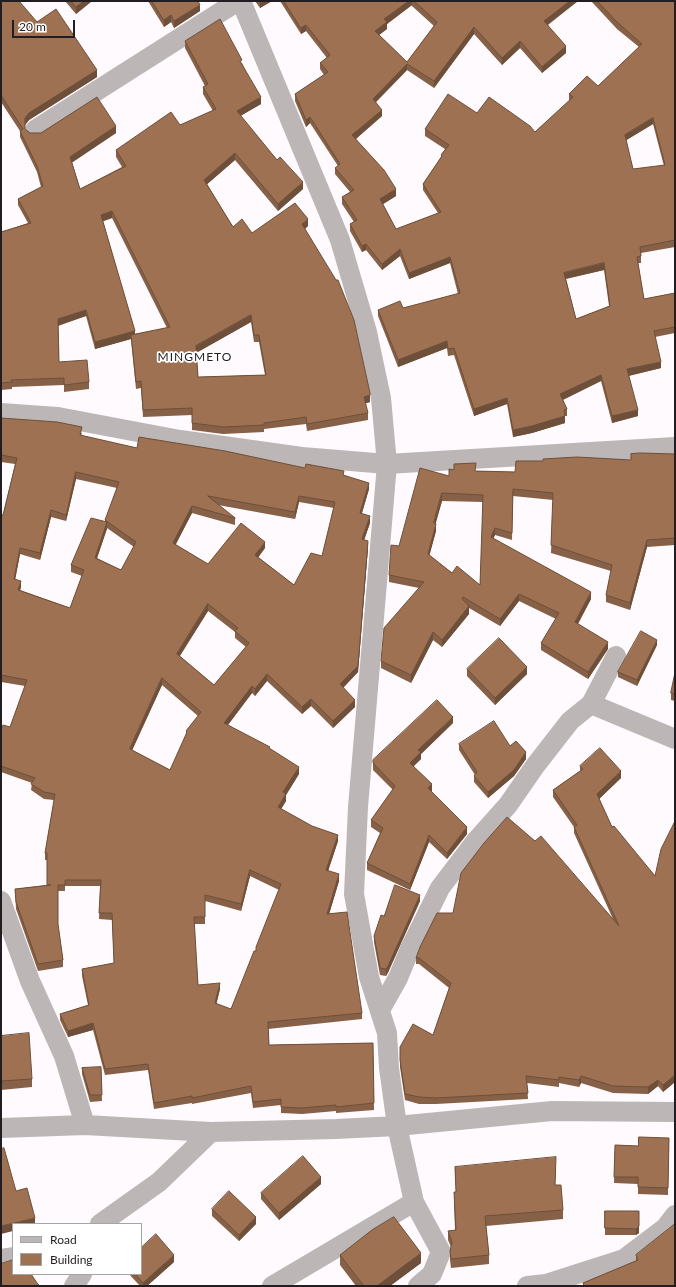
<!DOCTYPE html>
<style>
body{margin:0}
#map{position:relative;width:676px;height:1287px;overflow:hidden;background:#fffafe;font-family:Lato,sans-serif}
canvas{display:block}
.frame{position:absolute;inset:0;border:2px solid #211d20;pointer-events:none}
.legend{position:absolute;left:12px;top:1223px;width:130px;height:52px;box-sizing:border-box;background:#fff;border:1px solid #a6a5a6;margin:0;padding:5px 7px;list-style:none;font-size:12px;color:#211d20}
.legend li{display:flex;align-items:center;gap:8px;height:20px}
.legend b{width:20px;border:1px solid #a6a5a6}
.scale{position:absolute;left:12px;top:20px;width:63px;height:18px;box-sizing:border-box;border:2px solid #211d20;border-top:0;padding-left:5px;font-size:12px;line-height:14px;white-space:nowrap;color:#211d20;-webkit-text-stroke:3px #fff;paint-order:stroke}
</style>
<div id="map">
<canvas width="676" height="1287"></canvas>
<div class="frame"></div>
<ul class="legend">
<li><b style="height:5px;background:#bcb6b6"></b>Road</li>
<li><b style="height:11px;background:#9d7152"></b>Building</li>
</ul>
<div class="scale">20 m</div>
</div>
<script>
const ctx = document.querySelector('canvas').getContext('2d');
ctx.lineJoin = 'round';
function trace(path, color, width, dash) { ctx.strokeStyle = color; ctx.lineWidth = width; ctx.lineCap = dash ? 'butt' : 'round'; ctx.setLineDash(dash || []); ctx.stroke(path); }
function fill(path, color) { ctx.fillStyle = color; ctx.fill(path, 'evenodd'); }
function write(font, color, halo, rows, align = 'center') {
  ctx.font = font + ' Lato,sans-serif'; ctx.lineWidth = 3.5; ctx.setLineDash([]); ctx.textBaseline = 'middle'; ctx.strokeStyle = halo; ctx.fillStyle = color; for (const [text, x, y, turn = 0] of rows) {
    ctx.save(); ctx.translate(x, y); ctx.rotate((+turn || 0) * Math.PI / 180); ctx.textAlign = isNaN(turn) ? turn : align; if (halo) ctx.strokeText(text, 0, 0); ctx.fillText(text, 0, 0); ctx.restore();
  }
}
const minor = new Path2D(`
 M241,1L340,240L367,332L381,398L387,464L358,807L354,894L369,977L387,1033L389,1068L397,1126L414,1202L441,1252L432,1274L418,1286
 M35,130L238,1
 M1,413L58,417L180,440L302,457L387,464L675,447
 M591,704L675,739
 M1,901L30,981L64,1056L85,1125
 M380,1010L398,978L410,949L440,888L475,842L508,805L535,766L570,721L591,704L616,656
 M1,1128L85,1125L211,1132L336,1129L397,1126L552,1111L675,1112
 M100,1224L159,1182L211,1132
 M1,1259L13,1257
 M74,1286L82,1274
 M272,1286L414,1202
 M527,1286L546,1284L624,1259L665,1228L675,1215`);
const wall = new Path2D(`
 M1,1L37,22L97,77L29,120L25,125V129L30,133H116L72,162L80,189L122,167L116,157V150L180,125L213,111L203,94V87L205,86L185,48V41L242,63L261,104L240,116L277,160L303,189L278,211L235,160L207,184L233,227L252,233L308,226L305,229L370,402L365,403L368,413V420L307,431L306,424L264,429V432L223,434L192,430V415L143,417L141,388L136,389L131,339L95,349L86,316L58,325L59,362L89,382V389L64,392V385L12,387V389L1,390V232L28,223L18,205V199L41,187L37,172L20,137V131L1,102ZM112,218L167,328L135,334L103,221ZM251,322L254,342H259L265,375L198,377L196,353Z
 M65,1H92L76,14Z
 M148,1H198L200,11L174,28L171,22L164,27Z
 M255,1H272L260,8Z
 M280,1H578L548,25L566,53L542,73L520,48L502,65L474,34L434,88L407,70L376,102L382,116L356,139L396,196L383,204L396,229L438,213L423,190V184L441,157V155L445,149L425,136V129L477,113L535,132L569,101V94L598,86L639,47L617,29L591,1H675V247L641,253V263H638L644,299L675,293V333L655,337L661,368L629,376L638,416L612,423L601,381L563,400L567,409V416H565V423L532,433L513,437L507,404L474,416L454,355L448,356L447,348L398,367L378,316V310L403,308L458,294L450,263L409,279L400,256L382,270L366,250L362,252L350,231V224L354,222L342,204V197L350,192L335,174V168L338,166L310,123L306,127L295,101V94L324,75L320,69V63L327,58L306,31L301,34ZM412,5V6L434,26L407,62L379,35L387,29V24ZM653,124L664,166L633,169L626,140ZM604,270L609,306L576,319L566,279Z
 M1,418L82,433L81,436L137,448L344,475L369,489L362,513L370,523L364,540L368,547L358,672L343,688L355,707L333,728L311,706L302,714L267,681L255,696L252,693L228,725L270,749L299,774L286,795V801L281,809L338,841L328,871L339,881L329,914L362,1013V1019L268,1029L269,1045L373,1043L374,1110L336,1113V1111L302,1114L281,1113V1105L253,1108L251,1093L192,1104V1103L154,1109L148,1070L105,1075L93,1030L68,1037L60,1020V1014L88,1005L82,976V969L114,963L112,920L99,919L100,886H65V891H58V924L63,960V967L38,971L16,909L15,889L47,885V860H45V853L54,800L44,799L31,790L32,783L1,772V730L10,727L25,686L1,682V515H3L15,464L1,462ZM76,479L117,488L105,522L71,565V572L82,576L70,608L20,590L21,587L15,579L20,554L40,560L51,517L66,521ZM299,502L334,508L322,556L294,585L258,557L265,548L208,564L175,545L192,513L235,525V518L218,505L295,519ZM107,528L134,547L121,570L97,558ZM208,611L235,632V638L246,647L214,685L180,656ZM162,685L198,716L186,731V736L170,770L132,750ZM250,876L279,890L256,951L231,1009L216,1004L220,989L198,985L194,924H205V901L241,911Z
 M631,454H675V545L647,547L630,610L606,602V595L611,571L551,553L553,500L513,496L512,540L495,535L493,538L591,599L578,624L608,649L588,679L541,650V643L556,619L519,601L500,626L469,608V614L442,647L433,640L411,683L381,668V661L419,588L389,582V575L399,546L449,476L476,471L515,472L543,461L631,460ZM442,501L483,502L480,585L452,573L429,555L436,531L435,523Z
 M657,645L637,686L618,677V672Z
 M467,669L527,674L495,705L467,676Z
 M675,673V701L671,700V693Z
 M453,723L421,754V759L413,766L432,791V792L467,834L447,859L429,842L410,890L367,870V863L380,833L371,827V820L393,790L373,770V760Z
 M459,744L510,746L526,759L514,776L488,798L474,782V776L475,775L459,750Z
 M580,766L621,778L599,799L612,827L655,876L675,821V1082L663,1092L658,1086L648,1094L613,1093L581,1083L579,1087L559,1083V1087L527,1083L528,1099L436,1104H419L405,1100L400,1067V1047L433,1035L449,988L419,964H416V958L613,919L574,833V827L553,797V790L580,771Z
 M420,901L388,973L386,976L380,975L374,942V936L384,916Z
 M1,1036L32,1079V1087L1,1090Z
 M101,1067L102,1101L90,1102L82,1074V1068Z
 M669,1138L668,1195L638,1194V1184L614,1183L615,1145L638,1146Z
 M455,1167H556L555,1185L563,1210V1219L486,1226L489,1255V1264L451,1268L450,1260V1251L451,1247L448,1240V1231L455,1230L454,1202V1192H456Z
 M321,1184L279,1220L261,1199V1193Z
 M212,1209L256,1224L239,1241L212,1216Z
 M605,1211H639V1233L636,1235H605Z
 M340,1255L421,1263L390,1286H356L340,1265Z
 M636,1255L675,1286H583V1283L636,1261Z
 M174,1262L147,1286H140L129,1274H141Z`);
const shadedWall = new Path2D(`
 M84,1H92L76,14V7Z
 M261,1H272L260,8V2Z
 M409,1H412V5L387,24V29L375,38V31L384,19Z
 M570,1H578L544,27V21Z
 M200,5V11L174,28V21Z
 M171,15V22L164,27V20Z
 M306,25V31L301,34V28Z
 M474,27V34L434,88V81Z
 M520,41V48L502,65V58Z
 M566,46V53L542,73V67Z
 M407,64V70L373,105V99Z
 M97,70V77L29,120L25,125V118L29,113Z
 M261,97V104L237,118V111Z
 M382,110V116L352,142V135Z
 M310,117V123L306,127V120Z
 M653,118V124L625,141V135Z
 M116,126V133L70,164V157Z
 M235,153V160L204,187V180Z
 M303,182V189L278,211V204Z
 M396,189V196L380,206V199Z
 M112,211V218L101,222V215Z
 M308,219V226L302,231V224Z
 M366,244V250L362,252V246Z
 M400,249V256L382,270V264Z
 M450,257V263L409,279V273Z
 M604,263V270L564,279V273Z
 M86,310V316L58,326V319Z
 M251,315V322L196,353V346Z
 M135,331V337L131,335V339L95,349V342Z
 M447,341V348L398,367V360Z
 M661,362V368L627,376V369Z
 M601,375V381L560,401V394Z
 M370,395V402L364,404V397Z
 M507,398V404L474,416V409Z
 M638,410V416L612,423V416Z
 M565,416V423L532,433L513,437V430Z
 M76,472V479L66,521V515Z
 M369,483V489L360,519V513Z
 M442,493V501L434,530V523Z
 M299,496V502L295,519V512Z
 M192,506V513L173,550V543Z
 M51,510V517L40,560V553Z
 M370,516V523L362,546V539Z
 M107,522V529L95,564V558Z
 M436,524V531L428,561V554Z
 M495,528V535L491,544V537Z
 M647,540V547L630,610V603Z
 M368,541V547L358,672L340,691V684Z
 M265,542V548L255,562V555Z
 M20,548V554L14,586V579Z
 M21,581V587L18,597V590Z
 M591,592V599L575,629V622Z
 M519,594V601L500,626V619Z
 M208,604V611L177,660V654Z
 M469,606V614L442,647V640Z
 M433,632V640L411,683V675Z
 M657,640V645L637,686V680Z
 M608,642V649L588,679V672Z
 M527,667V674L495,705V698Z
 M267,674V681L255,696V689Z
 M162,678V685L130,755V749Z
 M252,686V693L224,730V723Z
 M311,699V706L302,714V707Z
 M355,700V707L333,728V721Z
 M453,717V723L421,754V759L410,770V763L418,750Z
 M526,752V759L514,776L488,798V792Z
 M299,767V774L286,795V801L278,814V807L283,792Z
 M621,771V778L597,801V794Z
 M432,784V791L428,795V788Z
 M467,827V834L447,859V853Z
 M338,835V841L326,877V870Z
 M429,835V842L410,890V884Z
 M250,870V876L241,911V904Z
 M339,874V881L327,921V914Z
 M420,895V901L386,976V969Z
 M220,983V989L215,1010V1003Z
 M93,1023V1030L68,1037V1031Z
 M675,1075V1082L663,1092V1085Z
 M581,1076V1083L579,1087V1080Z
 M658,1080V1086L648,1094V1087Z
 M321,1177V1184L279,1220V1213Z
 M639,1211V1233L636,1235V1229Z
 M256,1217V1224L239,1241V1235Z
 M35,1218V1224H13V1231L1,1234V1226Z
 M421,1253V1263L390,1286H377Z
 M174,1255V1262L147,1286H143V1283Z`);
const building = new Path2D(`
 M1,1H19L37,22L56,9L97,70L29,113L25,118V129L30,133H41L97,97L116,126L70,157L80,189L126,166L116,150L171,112L180,125L216,109L203,87L208,84L185,41L220,19L242,60L240,61L261,97L237,111L277,160L280,157L303,182L278,204L235,153L204,180L233,227L242,219L252,233L295,203L308,219L302,224L336,280H338L354,320L370,393V395L364,397L368,413L307,424L306,417L264,423V425L223,427L192,423V408L143,410L141,381L136,382L131,335L170,327L112,211L101,215L135,331L95,342L86,310L58,319L59,362L87,360L89,382L64,385V378L11,380L12,382L1,383V232L31,223L18,199L43,186L37,166L20,131L23,129L1,95ZM251,315L254,335H259L266,375L198,377L196,346Z
 M71,1H84L76,7Z
 M152,1H198L200,5L174,21L171,15L164,20Z
 M284,1H409L384,19L387,22L375,31L407,62L437,22L414,1H570L544,21L566,46L542,67L520,41L502,58L474,27L434,81L407,64L373,99L382,110L352,135L384,170L396,189L380,199L396,229L441,212L423,184L442,156L441,155L449,145L425,129L448,94L477,113L489,97L530,126L535,132L573,97L569,94L587,76L598,86L642,44L617,22L597,1H675V240L640,247L641,256L637,257L644,299L675,293V327L654,331L661,362L627,369L638,410L612,416L601,375L560,394L567,409L564,410L565,416L532,426L513,430L507,398L474,409L454,348L448,349L447,341L398,360L378,310L400,301L403,308L460,293L450,257L409,273L400,249L382,264L366,244L362,246L350,224L357,220L342,197L354,190L335,168L340,164L310,117L306,120L295,94L328,72L320,63L330,55L306,25L301,28ZM653,118L665,165L633,169L625,135ZM604,263L610,306L576,319L564,273Z
 M1,418L57,422L82,427L80,435L137,448L139,437L225,451L305,468L306,464L344,471L343,475L369,483L360,513L370,516L362,539L368,541L358,666L340,684L355,700L333,721L311,699L302,707L267,674L255,689L252,686L224,723L270,747L269,748L299,767L283,792L286,794L278,807L312,826L338,835L326,870L339,874L327,914L347,912L362,1013L268,1022L269,1045L373,1043L374,1103L336,1107V1105L302,1108L281,1107V1099L253,1102L251,1086L192,1098V1096L154,1103L148,1064L105,1069L93,1023L68,1031L60,1014L89,1005L82,969L114,963L112,913H99L101,880H65V885H58V924L63,960L38,964L16,902L15,889L51,885H47V853H45L55,794L44,792L31,784L35,778L1,766V730L3,725L10,727L27,680L1,675V515H3L17,458L1,455ZM76,472L119,482L105,520L136,542L121,570L95,558L107,522L91,518L71,565L84,570L70,608L18,590L21,581L14,579L20,548L40,553L51,510L66,515ZM208,496L295,512L299,496L335,502L322,556L311,553L294,585L255,555L265,542L241,523L208,564L173,543L192,506L235,518ZM208,604L238,628L235,631L249,643L214,685L177,654ZM162,678L201,712L186,731L187,732L170,770L130,749ZM250,870L281,884L256,947V951H254L231,1009L215,1003L220,983L198,985L194,917H205V895L241,904Z
 M641,453L675,454V538L647,540L630,603L606,595L612,565L551,545L553,493L513,489L512,533L495,528L491,537L591,592L575,622L608,642L588,672L541,643L559,613L519,594L500,619L463,597L462,599L469,606L442,640L433,632L411,675L381,661L384,628L424,582L389,575L391,545L399,546L420,468L449,476V469L454,470V464L476,463L475,471L515,472L516,461H543V459L577,457L631,460V454ZM442,493L483,495L480,585L457,566L452,573L428,554L436,524L434,523Z
 M641,631L657,640L637,680L618,672Z
 M499,638L527,667L495,698L467,669Z
 M675,673V694L671,693Z
 M437,700L453,717L418,750L421,752L410,763L432,784L428,788L467,827L447,853L429,835L410,884L367,863L383,828L371,820L395,786L373,763V760Z
 M494,721L510,746L516,741L526,752L514,770L488,792L474,776L477,772L459,744Z
 M600,748L621,771L597,794L612,827L614,826L655,876L661,849L675,821V1075L663,1085L658,1080L648,1087L613,1086L581,1076L579,1080L559,1077V1080L526,1076L528,1093L436,1098L419,1097L405,1094L400,1060V1047L413,1024L433,1035L451,983L419,958H416L420,947L437,913H453L461,873L484,843L507,817L535,841L541,836L619,926L574,827L577,825L553,790L583,769L580,766Z
 M395,885L420,895L388,966L386,969L380,968L374,936L381,915L384,916Z
 M29,1033L32,1079L1,1081V1036Z
 M101,1067L102,1095H90L82,1068Z
 M639,1137L669,1138L668,1188L638,1187V1177H614L615,1145L638,1146Z
 M4,1148L16,1191L27,1188L35,1218L1,1226V1149Z
 M303,1156L321,1177L279,1213L261,1193Z
 M556,1157L555,1185H561L563,1210L485,1216L489,1255L451,1259L450,1251L452,1242L448,1231L456,1230L454,1192H456L455,1167Z
 M229,1191L256,1217L239,1235L212,1209Z
 M605,1211H639V1226L636,1229L605,1228Z
 M394,1217L421,1253L377,1286H364L340,1255L372,1230Z
 M675,1224V1286H584L583,1283L638,1260L636,1255Z
 M156,1234L174,1255L143,1283L135,1274H141V1248Z
 M13,1260V1274H31L37,1283L40,1286H1V1264Z`);
const neighbourhoodNames = [
 ["MINGMETO",195,357]
];
trace(minor, '#bcb6b6', 20);
fill(wall, '#876147');
fill(shadedWall, '#6e4f39');
fill(building, '#9d7152');
trace(building, '#6e4f39', 1);
ctx.letterSpacing = '1px';
write('12px', '#211d20', '#fff', neighbourhoodNames);
ctx.letterSpacing = '0px';
</script>
